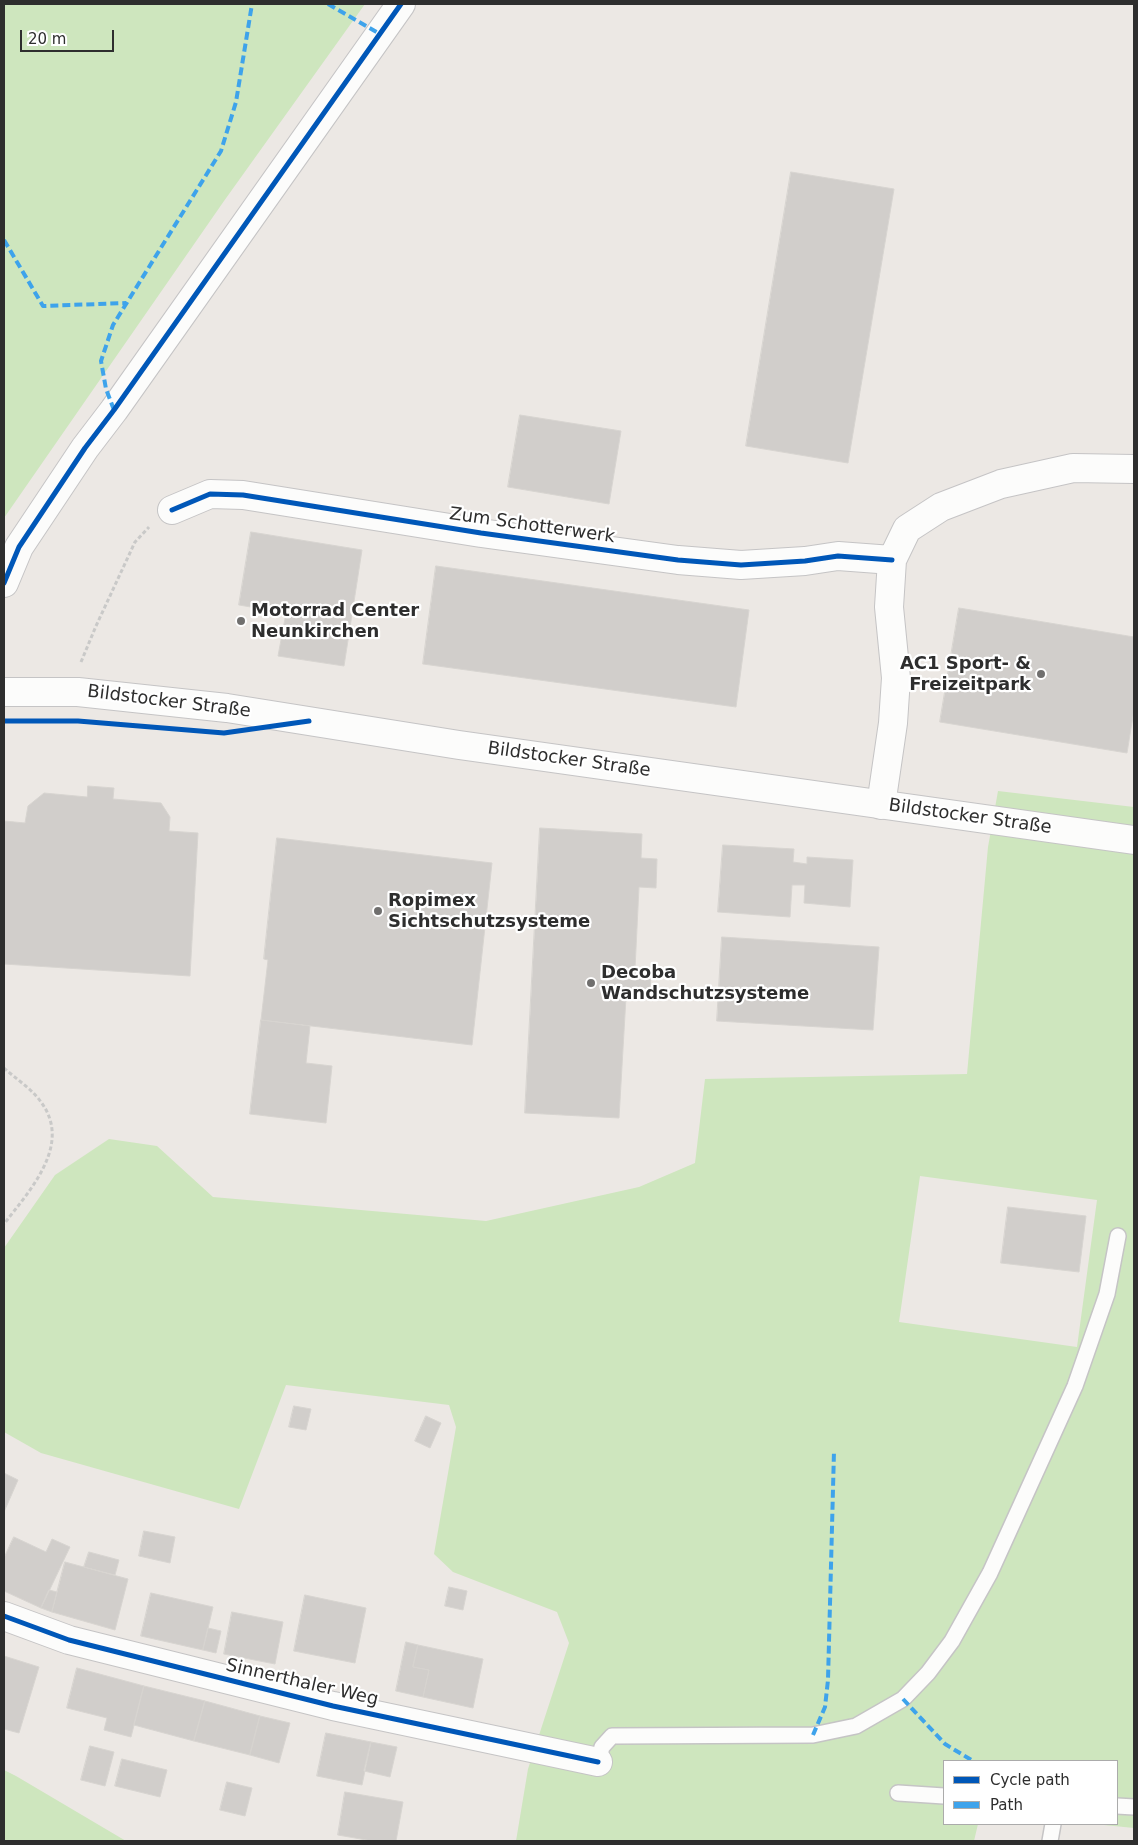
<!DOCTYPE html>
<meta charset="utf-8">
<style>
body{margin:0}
#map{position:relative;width:1138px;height:1845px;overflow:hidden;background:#ece8e4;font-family:"DejaVu Sans",sans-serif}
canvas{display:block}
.frame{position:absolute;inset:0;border:5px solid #2e2e2e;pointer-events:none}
.legend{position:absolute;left:943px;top:1760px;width:175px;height:65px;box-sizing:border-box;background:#fff;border:1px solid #ababab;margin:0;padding:6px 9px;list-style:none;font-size:15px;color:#2e2e2e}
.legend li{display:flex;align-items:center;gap:10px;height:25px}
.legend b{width:25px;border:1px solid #ababab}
.scale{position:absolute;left:20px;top:30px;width:94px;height:22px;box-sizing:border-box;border:2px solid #2e2e2e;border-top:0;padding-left:6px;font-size:15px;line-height:18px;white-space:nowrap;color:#2e2e2e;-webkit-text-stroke:4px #fff;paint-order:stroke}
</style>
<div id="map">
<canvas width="1138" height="1845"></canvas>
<div class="frame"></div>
<ul class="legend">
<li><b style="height:6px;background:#0057b8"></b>Cycle path</li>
<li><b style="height:6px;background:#3ea3eb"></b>Path</li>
</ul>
<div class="scale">20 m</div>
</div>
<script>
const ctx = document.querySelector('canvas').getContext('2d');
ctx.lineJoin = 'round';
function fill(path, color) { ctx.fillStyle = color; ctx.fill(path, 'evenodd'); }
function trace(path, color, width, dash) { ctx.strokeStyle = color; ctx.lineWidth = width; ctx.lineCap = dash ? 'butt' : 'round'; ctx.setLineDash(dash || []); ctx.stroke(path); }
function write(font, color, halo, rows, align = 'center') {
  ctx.font = font + ' "DejaVu Sans",sans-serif'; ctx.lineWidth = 4.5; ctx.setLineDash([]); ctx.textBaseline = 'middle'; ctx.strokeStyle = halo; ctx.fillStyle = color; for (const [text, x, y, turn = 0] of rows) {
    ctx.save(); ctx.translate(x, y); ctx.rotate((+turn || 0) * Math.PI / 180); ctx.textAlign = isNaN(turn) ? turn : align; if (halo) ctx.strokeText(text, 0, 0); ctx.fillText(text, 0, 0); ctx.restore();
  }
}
const green = new Path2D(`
 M4,4H365L224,201L4,518Z
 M998,791L1134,807V1828L1094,1824H1117V1761H944V1824H978L974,1841H516L528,1769L569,1643L557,1612L453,1572L434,1554L456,1427L449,1405L286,1385L239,1509L41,1453L4,1432V1248L55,1175L109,1139L157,1146L213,1197L486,1221L639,1187L695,1163L705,1079L967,1074L988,847ZM920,1176L1097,1200L1077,1347L899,1322Z
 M4,1770L16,1776L126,1841H4Z`);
const building = new Path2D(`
 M791,172L894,189L848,463L746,446Z
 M520,415L621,431L609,504L508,487Z
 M251,532L362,550L344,666L278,656L286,613L239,605Z
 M436,566L749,610L736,707L423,664Z
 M959,608L1134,637V710L1127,753L940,722Z
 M88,786L114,788L113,799L161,803L170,817L169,831L198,833L190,976L4,964V821L25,823L28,806L44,793L87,797Z
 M540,828L642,834L641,858L657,859L656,888L639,887L635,969L651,970L650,998L626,997L619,1118L525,1113Z
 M277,838L492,863L472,1045L261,1020L268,960L264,959Z
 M723,845L794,849L793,862L807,864V857L853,860L850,907L804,903L805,885H792L790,917L718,912Z
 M722,937L879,947L873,1030L717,1021Z
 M261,1020L310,1026L306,1063L332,1066L326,1123L250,1114Z
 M1008,1207L1086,1216L1079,1272L1001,1263Z
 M294,1406L311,1409L306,1430L289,1427Z
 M426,1416L441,1423L430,1448L415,1441Z
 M4,1473L18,1480L4,1512Z
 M144,1531L175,1537L170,1563L139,1556Z
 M14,1537L46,1552L52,1539L70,1547L41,1608L4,1591V1558Z
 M89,1552L119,1560L115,1575L84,1567Z
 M65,1562L128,1579L115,1630L52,1612Z
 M449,1587L467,1591L463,1610L445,1606Z
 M49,1590L57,1592L52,1612L41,1608Z
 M151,1593L213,1607L203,1650L141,1636Z
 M305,1595L366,1608L355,1663L294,1651Z
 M232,1612L283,1622L275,1664L224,1654Z
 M208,1628L221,1631L216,1653L203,1650Z
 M406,1642L418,1645L413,1667L429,1670L423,1697L396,1691Z
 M418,1645L483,1659L473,1708L423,1697L429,1670L413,1667Z
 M4,1656L39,1667L19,1733L4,1729Z
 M77,1668L144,1686L131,1737L104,1730L107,1718L67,1708Z
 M144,1686L205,1701L194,1741L134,1725Z
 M205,1701L260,1716L250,1755L194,1741Z
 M260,1716L290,1723L279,1763L250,1755Z
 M326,1733L371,1742L362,1785L317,1776Z
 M371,1742L397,1747L390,1777L364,1771Z
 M90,1746L114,1752L105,1786L81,1780Z
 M122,1759L167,1770L160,1797L115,1786Z
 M227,1782L252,1788L245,1816L220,1810Z
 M345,1792L403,1802L396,1841H372L338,1835Z`);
const path = new Path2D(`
 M81,662L96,626L135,542L149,527
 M4,1068C15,1078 33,1090 41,1102C73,1145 29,1191 4,1224`);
const service = new Path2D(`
 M598,1762L602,1747L612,1736L813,1735L856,1726L903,1699L928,1673L952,1641L990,1573L1075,1386L1107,1294L1118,1236
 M898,1793L944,1796
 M1117,1806L1134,1807
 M1050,1841L1053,1824`);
const minor = new Path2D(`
 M172,510L210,494L243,495L481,533L678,560L741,565L805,561L838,556L892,560
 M881,805L893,723L896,678L889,607L892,560L907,529L941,507L1001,484L1073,468L1134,469
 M4,1616L69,1640L333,1706L598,1762`);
const tertiary = new Path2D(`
 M4,583L19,547L85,448L114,410L401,4`);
const secondary = new Path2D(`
 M4,692H78L227,708L459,745L1134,840`);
const quiet = new Path2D(`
 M328,4L380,34
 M4,240L43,306L126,303
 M114,410L106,389L101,361L113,325L221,151L236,102L252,4
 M903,1699L945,1744L973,1761
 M813,1735L825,1707L828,1680L834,1451`);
const cycleway = new Path2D(`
 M172,510L210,494L243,495L481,533L678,560L741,565L805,561L838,556L892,560
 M4,583L19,547L85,448L114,410L401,4
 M4,721H78L224,733L309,721
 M4,1616L69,1640L333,1706L598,1762`);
const markers = [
 [241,621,5,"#706f6e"],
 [1041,674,5,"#706f6e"],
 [378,911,5,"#706f6e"],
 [591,983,5,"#706f6e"]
];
const streetNames = [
 ["Zum Schotterwerk",532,526,8],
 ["Bildstocker Straße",169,702,7],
 ["Bildstocker Straße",569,760,8],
 ["Bildstocker Straße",970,817,8],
 ["Sinnerthaler Weg",302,1683,13]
];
const poiNames = [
 ["Motorrad Center",251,611],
 ["Neunkirchen",251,632],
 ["AC1 Sport- &",1031,664,"right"],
 ["Freizeitpark",1031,685,"right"],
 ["Ropimex",388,901],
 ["Sichtschutzsysteme",388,922],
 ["Decoba",601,973],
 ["Wandschutzsysteme",601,994]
];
fill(green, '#cee6be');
fill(building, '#d1cecb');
trace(building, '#d7d4d0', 1);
trace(service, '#c5c4c5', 18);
trace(minor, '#c5c4c5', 30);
trace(tertiary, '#c5c4c5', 30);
trace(secondary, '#c5c4c5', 30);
trace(path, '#c9c9c8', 3, [4, 2.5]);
trace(service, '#fcfcfb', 15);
trace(minor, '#fcfcfb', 28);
trace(tertiary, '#fcfcfb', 28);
trace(secondary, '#fcfcfb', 28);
trace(quiet, '#3ea3eb', 4, [8, 4]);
trace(cycleway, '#0057b8', 5);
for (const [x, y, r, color] of markers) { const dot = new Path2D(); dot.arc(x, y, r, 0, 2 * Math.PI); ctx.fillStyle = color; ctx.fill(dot); trace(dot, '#fff', 2); }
write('18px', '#2e2e2e', '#fff', streetNames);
write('bold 18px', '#2e2e2e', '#fff', poiNames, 'left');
</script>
